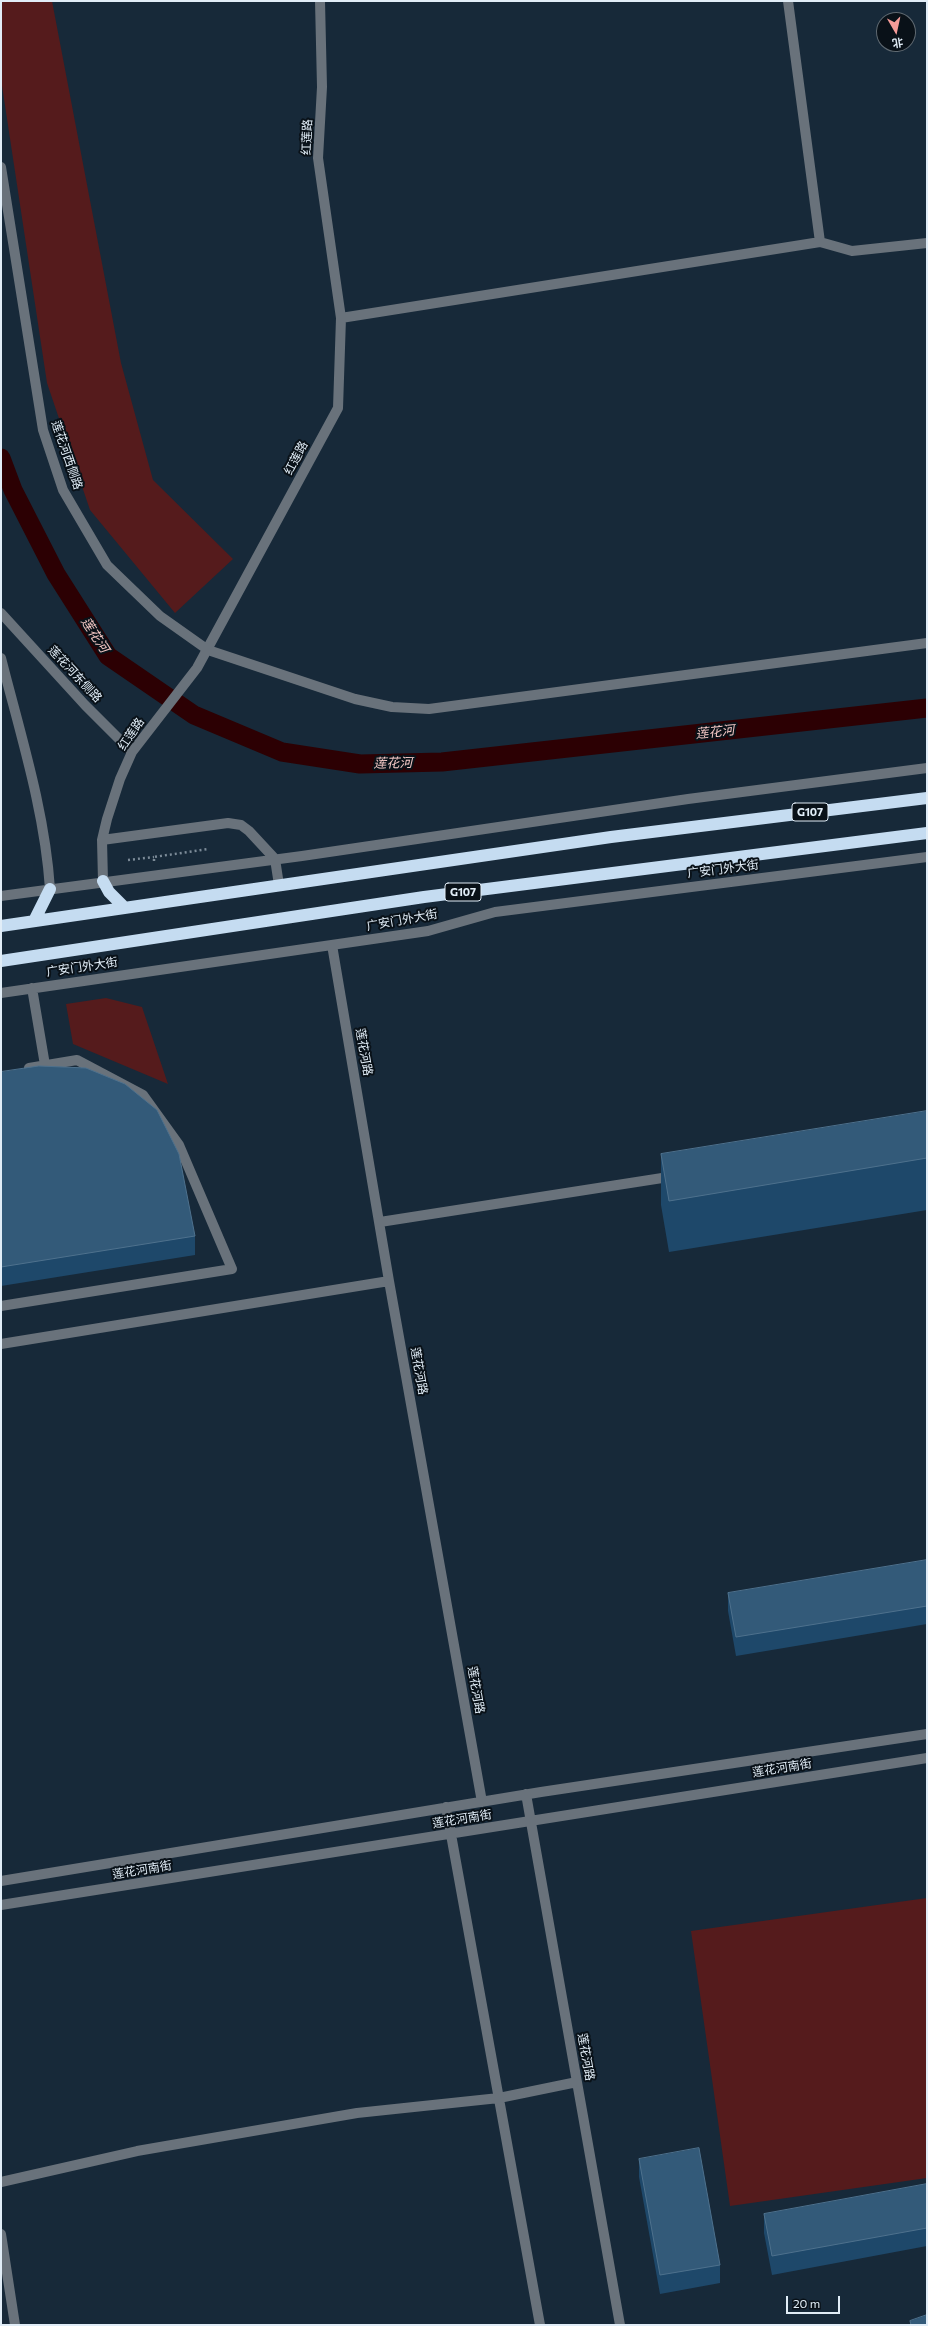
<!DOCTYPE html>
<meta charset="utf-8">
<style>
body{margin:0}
#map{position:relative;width:928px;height:2326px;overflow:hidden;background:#172939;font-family:Commissioner,"Noto Sans SC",sans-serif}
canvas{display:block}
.frame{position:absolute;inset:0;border:2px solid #e1edf7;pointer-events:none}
.north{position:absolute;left:876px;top:12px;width:40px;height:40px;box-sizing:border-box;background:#091118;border:1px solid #5f6971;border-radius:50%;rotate:171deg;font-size:11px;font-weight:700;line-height:16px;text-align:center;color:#e1edf7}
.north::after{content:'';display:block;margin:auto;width:14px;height:18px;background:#f59b98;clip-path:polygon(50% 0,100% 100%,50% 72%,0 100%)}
.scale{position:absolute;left:786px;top:2296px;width:54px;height:18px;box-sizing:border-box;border:2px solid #e1edf7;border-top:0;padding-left:5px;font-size:12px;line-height:14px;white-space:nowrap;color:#e1edf7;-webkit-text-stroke:3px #091118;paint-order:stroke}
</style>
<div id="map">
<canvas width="928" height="2326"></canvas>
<div class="frame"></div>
<div class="north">北</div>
<div class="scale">20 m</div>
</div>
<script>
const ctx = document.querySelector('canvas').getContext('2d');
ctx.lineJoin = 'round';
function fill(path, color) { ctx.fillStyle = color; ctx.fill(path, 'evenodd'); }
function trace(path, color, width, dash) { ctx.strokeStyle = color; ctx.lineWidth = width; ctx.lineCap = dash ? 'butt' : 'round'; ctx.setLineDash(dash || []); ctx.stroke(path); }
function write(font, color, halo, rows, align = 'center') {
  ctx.font = font + ' Commissioner,"Noto Sans SC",sans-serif'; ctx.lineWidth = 4; ctx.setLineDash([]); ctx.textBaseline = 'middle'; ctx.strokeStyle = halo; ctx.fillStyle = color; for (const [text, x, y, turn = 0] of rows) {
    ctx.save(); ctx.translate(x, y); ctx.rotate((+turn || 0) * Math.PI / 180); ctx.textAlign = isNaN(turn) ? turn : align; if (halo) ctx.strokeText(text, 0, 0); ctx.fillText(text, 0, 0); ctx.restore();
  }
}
const green = new Path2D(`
 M1,1H52L121,363L153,480L233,559L175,613L90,510L47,383L1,79Z
 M106,998L142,1007L168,1084L73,1044L66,1004Z
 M927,1898V2178L730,2206L691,1931Z`);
const canal = new Path2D(`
 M1,458L13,490L56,574L108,656L194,715L282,752L360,764L442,762L927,708`);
const path = new Path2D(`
 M128,860L154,857
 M154,861V857L208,849`);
const minor = new Path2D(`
 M788,1L820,242
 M1,167L43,430L63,490L107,565L160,616L208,650L355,699L392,707L429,709L927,643
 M341,318L820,242L852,251L927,243
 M1,613L85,705L132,752
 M1,658C20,733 45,811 50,889
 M102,840L228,823L241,825L249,831L275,859L279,885
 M103,881L102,840L107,819L120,779L132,752L197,668L338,408L341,318L318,158L322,87L320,1
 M1,896L302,856L688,799L927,768
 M332,945L389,1281L482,1802
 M32,988L45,1065
 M1,993L428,931L495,912L927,857
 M380,1222L675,1176
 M1,1306L232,1269L179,1145L143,1095L77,1060L29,1068
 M1,1344L389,1281
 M526,1794L620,2325
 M446,1807L540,2325
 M1,1881L541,1792L927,1734
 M1,1905L927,1758
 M1,2182L137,2151L357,2113L499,2098L577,2082
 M1,2234L15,2325`);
const highway = new Path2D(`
 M103,881L109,892L125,908
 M34,921L50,889
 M1,926L611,837L927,798
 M1,961L424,897L927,833`);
const wall = new Path2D(`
 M1,1072L195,1236V1255L1,1286Z
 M927,1112V1210L669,1252L661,1205V1154Z
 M927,1560V1624L736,1656L728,1611V1593Z
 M639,2159L720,2265V2283L660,2294L639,2177Z
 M927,2184V2246L772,2275L764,2233V2214Z`);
const building = new Path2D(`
 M39,1066L86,1068L125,1084L157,1110L179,1154L195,1236L1,1267V1072Z
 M927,1111V1158L669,1201L661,1154Z
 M927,1560V1606L736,1637L728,1593Z
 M699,2148L720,2265L660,2275L639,2159Z
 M927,2184V2228L772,2256L764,2214Z
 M927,2315V2325H911L910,2321Z`);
const shields = [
 [810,812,36],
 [463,892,36]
];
const shieldNames = [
 ["G107",810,812],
 ["G107",463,892]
];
const streetNames = [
 ["红莲路",307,137,-88],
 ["莲花河西侧路",67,455,71],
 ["红莲路",296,458,-62],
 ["莲花河东侧路",75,674,47],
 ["红莲路",131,734,-56],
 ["广安门外大街",723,869,-7],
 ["广安门外大街",402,920,-10],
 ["广安门外大街",82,967,-8],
 ["莲花河路",364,1052,80],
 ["莲花河路",419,1371,80],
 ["莲花河路",476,1690,80],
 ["莲花河南街",782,1768,-9],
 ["莲花河南街",462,1819,-9],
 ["莲花河南街",142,1870,-9],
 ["莲花河路",586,2057,80]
];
const waterNames = [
 ["莲花河",95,635,57],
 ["莲花河",715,732,-6],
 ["莲花河",393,763,-1]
];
fill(green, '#551b1c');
trace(canal, '#2c0003', 19);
trace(path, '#7c8b98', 2.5, [2, 3]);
trace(minor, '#69727b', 10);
trace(highway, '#c5dcf1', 12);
fill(wall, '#1e486a');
fill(building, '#335a79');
trace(building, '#4e718d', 1);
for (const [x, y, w] of shields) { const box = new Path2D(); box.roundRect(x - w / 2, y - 9, w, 18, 3); ctx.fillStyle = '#091118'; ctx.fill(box); trace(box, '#e1edf7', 1); }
write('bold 11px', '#e1edf7', null, shieldNames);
write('12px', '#e1edf7', '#091118', streetNames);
write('italic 13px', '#f5c9c6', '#091118', waterNames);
</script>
